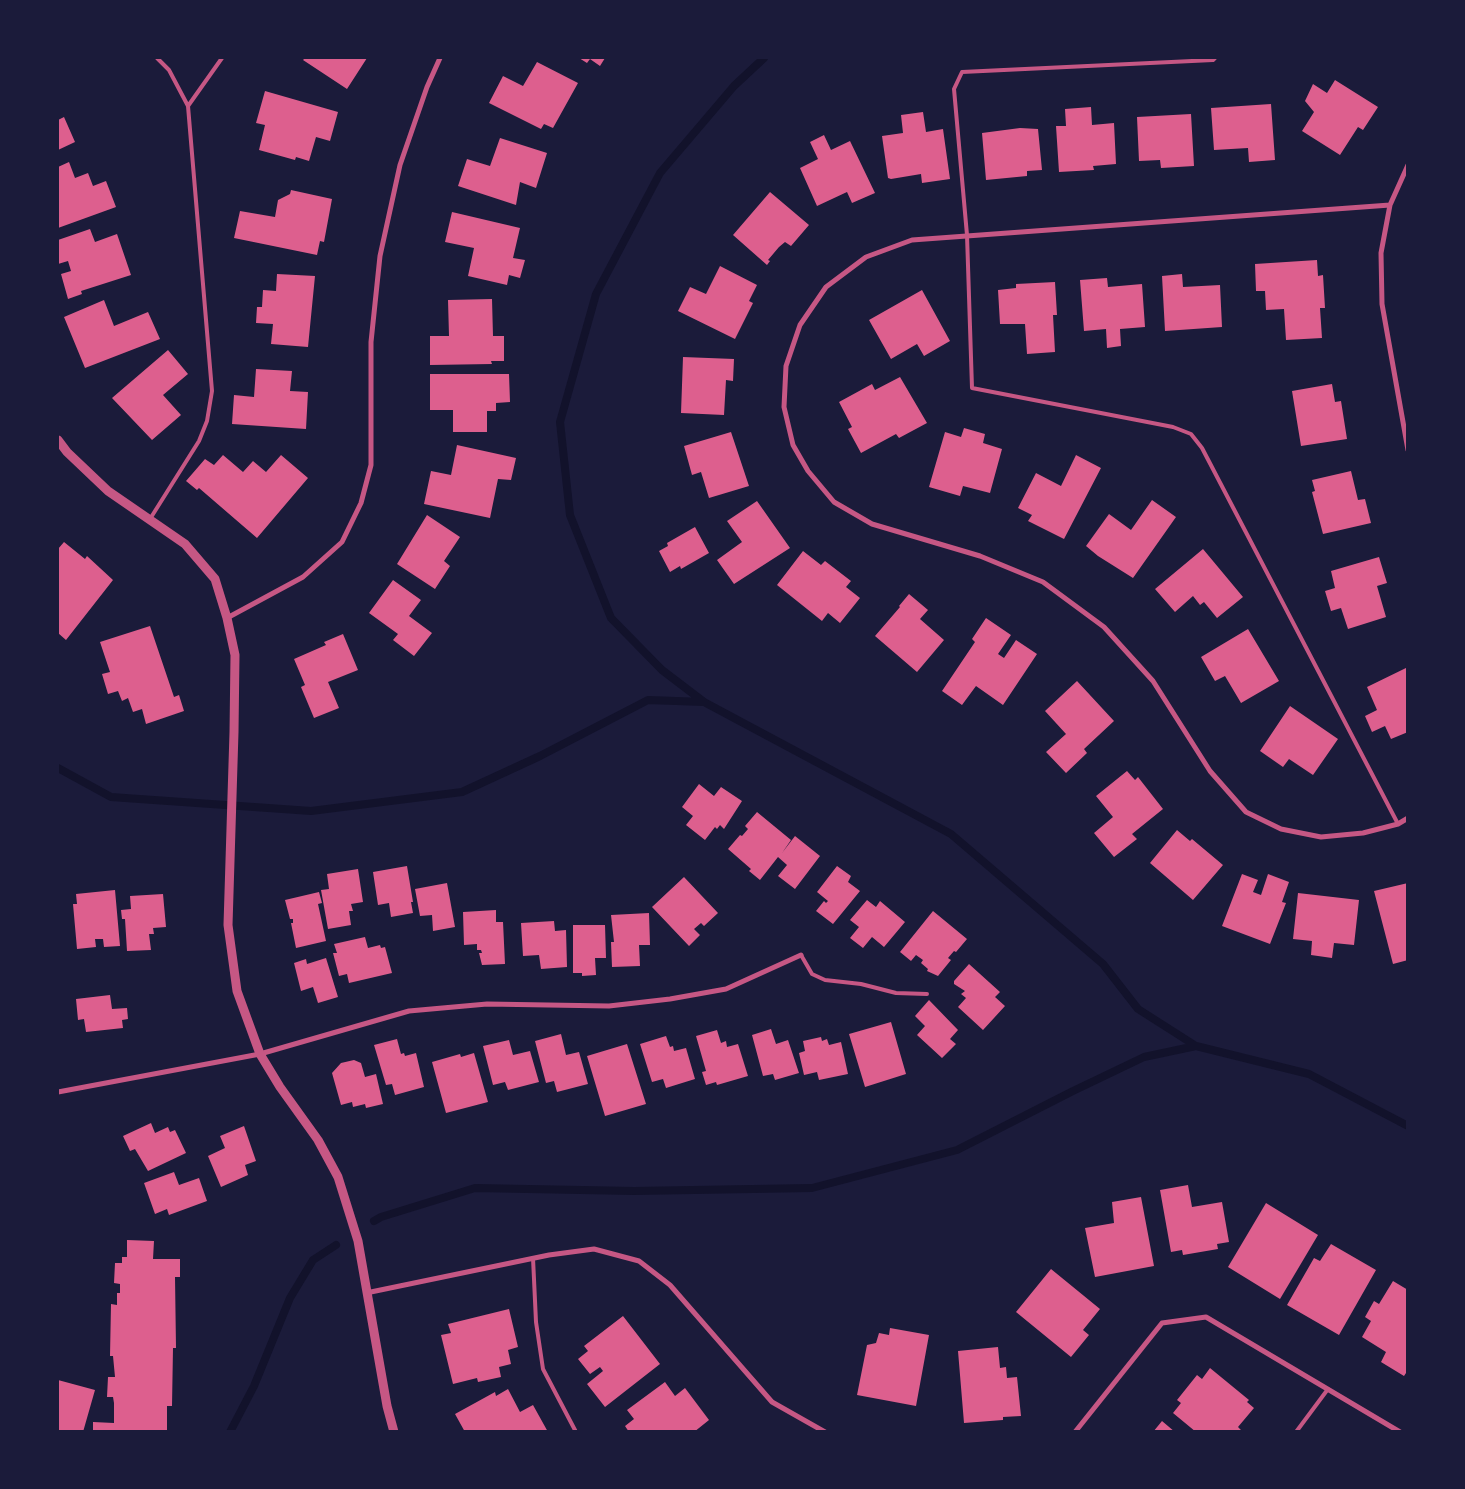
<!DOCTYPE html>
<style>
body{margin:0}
#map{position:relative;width:1465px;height:1489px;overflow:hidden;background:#1b1b3a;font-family:"Source Serif 4",serif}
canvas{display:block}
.frame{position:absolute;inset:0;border:59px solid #1b1b3a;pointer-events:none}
</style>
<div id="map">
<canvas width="1465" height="1489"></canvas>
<div class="frame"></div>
</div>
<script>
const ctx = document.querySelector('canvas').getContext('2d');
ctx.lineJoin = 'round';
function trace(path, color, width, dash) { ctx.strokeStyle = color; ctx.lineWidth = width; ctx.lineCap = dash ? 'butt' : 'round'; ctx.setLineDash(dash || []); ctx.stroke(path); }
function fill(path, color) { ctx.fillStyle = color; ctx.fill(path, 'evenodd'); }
const stream = new Path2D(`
 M704,702L662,670L611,618L570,515L560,422L596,294L660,173L734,86L764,58
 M58,768L111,797L311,811L462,792L540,756L648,700L704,702L951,834L1103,964L1138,1009L1196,1046
 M374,1221L381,1217L475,1188L634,1191L812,1188L957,1150L1073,1091L1144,1057L1196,1046L1309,1074L1408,1126
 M230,1432L254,1386L290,1298L313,1260L336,1245`);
const building = new Path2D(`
 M305,58H367L347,89L303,60Z
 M579,58H605L600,66L590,59L587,63Z
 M537,62L578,83L553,128L544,124L541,129L489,103L503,76L523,86Z
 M1335,80L1378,107L1363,130L1358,127L1340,155L1302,131L1314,112L1305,101L1313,84L1327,93Z
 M265,91L338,112L330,141L316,137L309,161L296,157L295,160L259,150L265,125L256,123Z
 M1271,104L1275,160L1249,162L1248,148L1214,150L1211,108Z
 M1091,107L1092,125L1114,123L1116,164L1093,166L1094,170L1059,172L1056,126H1066L1065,109Z
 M923,112L926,132L943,129L950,179L922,183L921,174L891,179L888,178L882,136L903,133L901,115Z
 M1191,114L1194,166L1161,168L1160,160L1139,161L1137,117Z
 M64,117L75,142L58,150V120Z
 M1020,128L1038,129L1042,170L1027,171V176L986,180L982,133Z
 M824,135L831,150L850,141L875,193L852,203L847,192L817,206L800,168L818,159L810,142Z
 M500,138L547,153L536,188L520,182L516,205L458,186L467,159L490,166Z
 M69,162L75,178L88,173L93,186L106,181L116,207L58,228V167Z
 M291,190L332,199L324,242L320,241L317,255L234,238L240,211L275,217L278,200L290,194Z
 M770,192L809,225L791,246L785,242L779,247L768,260L770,261L767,265L733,235Z
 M452,212L520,228L513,258L525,260L520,278L509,275L507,285L468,276L474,248L445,242Z
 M90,229L95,242L117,234L131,275L81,291L82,294L68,299L61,274L71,271L68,261L58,264V240Z
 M1317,260L1318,276L1323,275L1325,308H1320L1322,338L1286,340L1284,309L1266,310L1265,291H1256L1255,264Z
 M720,266L757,285L749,301L753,303L735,339L678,311L690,287L706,294Z
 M277,274L315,276L308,347L271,344L273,324L256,323L257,307H262L263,290L276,291Z
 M1182,274L1183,287L1220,285L1222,327L1165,331L1162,276Z
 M1107,278L1108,287L1142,284L1145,327L1120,329L1121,346L1107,348L1106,329L1084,331L1080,280Z
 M1055,282L1057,315H1053L1055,352L1027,354L1025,324H1000L998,290L1016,288V284Z
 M922,290L950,341L924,356L917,344L891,359L869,320Z
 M492,299L493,336H504V361H491L492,364L430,365V336H449L448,300Z
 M104,300L114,326L148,312L160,339L85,368L64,317Z
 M168,350L188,374L163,395L181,415L152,440L112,398Z
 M683,357L734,359L733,381L726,380L724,415L681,413Z
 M256,369L292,371L290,391L308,392L306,429L232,424L234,395L254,397Z
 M430,374H509L510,402L496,403V411H487V432H453V410H430Z
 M900,377L927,423L899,438L896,434L861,453L848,429L852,427L839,402L872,384L875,390Z
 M1332,384L1335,402L1341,401L1347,439L1301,446L1292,391Z
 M964,428L985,434L983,443L1002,449L990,493L963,486L960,496L929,487L945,432L961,437Z
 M731,432L749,486L709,498L701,472L692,475L684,446Z
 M457,445L516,458L511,480L498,479L490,518L424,504L431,471L451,475Z
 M223,455L243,472L253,461L266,472L281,455L308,478L257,538L199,488L197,490L186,481L205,459L214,465Z
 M1076,455L1101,468L1064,539L1028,521L1032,515L1018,508L1036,473L1061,486Z
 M1351,471L1358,500L1365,499L1371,523L1323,534L1312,492L1315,491L1312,480Z
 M1152,500L1176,517L1133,578L1098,556L1086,546L1109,514L1131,530Z
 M757,501L790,548L734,584L717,560L742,542L727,521Z
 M427,515L460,537L444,561L450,566L435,589L397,564Z
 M695,527L709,553L681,569L680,566L670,572L659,551L668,546L667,543Z
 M64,542L85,559L87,556L113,580L66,640L58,633V549Z
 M1203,549L1243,597L1217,618L1204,602L1200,605L1193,596L1175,612L1155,589Z
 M803,551L821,565L825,561L851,581L846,587L860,598L840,623L828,613L822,621L777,585Z
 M1379,557L1387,583L1377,586L1386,617L1348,629L1341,608L1331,611L1325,591L1335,588L1331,571Z
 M393,580L421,600L409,616L432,633L414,656L393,640L398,634L369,613Z
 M909,594L928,610L920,619L944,640L917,672L875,636L900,607L899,606Z
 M986,618L1011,635L998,654L1004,658L1016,640L1037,654L1003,705L976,686L962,705L942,691L975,642L972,639Z
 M150,626L174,697L179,695L184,711L146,724L142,709L133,712L128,698L122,701L118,691L108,694L102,674L110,672L100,642Z
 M1248,629L1279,681L1241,703L1225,676L1215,681L1201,657Z
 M343,634L358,670L328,682L339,708L314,718L301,687L305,685L294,659L326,645L324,642Z
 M1408,667V732L1391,739L1385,726L1372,732L1365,716L1377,710L1367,687Z
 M1077,681L1114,721L1084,749L1087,753L1066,773L1046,752L1066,734L1045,711Z
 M1290,706L1338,739L1313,775L1289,759L1283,767L1260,751Z
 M1127,771L1135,780L1138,777L1163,809L1132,834L1137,839L1114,857L1094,833L1113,817L1096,796Z
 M699,784L714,796L721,787L742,801L724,829L720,825L717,829L715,827L705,840L686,825L693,816L682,807Z
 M757,812L791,840L782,853L795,836L820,856L795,889L778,876L787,865L778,857L760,880L749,871L751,869L728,849L740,835L742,836L748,829L745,826Z
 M1177,830L1190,841L1192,839L1223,865L1193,900L1150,863Z
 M407,866L413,902H411L413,913L391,917L389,903L378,905L373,872Z
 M837,866L851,876L848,882L860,891L833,924L816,911L824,901L826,903L828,901L817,892Z
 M358,869L363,902L351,904L353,911H349L351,925L328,929L321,890L329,889L327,874Z
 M1242,874L1258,880L1253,892L1261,895L1268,874L1289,882L1282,902L1286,903L1270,944L1222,926Z
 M684,877L718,913L704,926L701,923L694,929L700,935L689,946L652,907Z
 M447,883L455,927L433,931L432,915L420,916L415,889Z
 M1408,883V960L1393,964L1374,891Z
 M115,890L120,946L104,947L103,939H95L96,947L77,949L73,904H77L76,894Z
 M319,892L322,903L318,904L326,941L296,948L291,923H293V919H290L285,900Z
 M1298,893L1359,900L1354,945L1334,943L1332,958L1311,955L1312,941L1293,939Z
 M163,894L166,927L153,928L154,934H149L151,950L127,951L125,919H122L121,910L131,909L130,896Z
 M867,900L876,907L880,901L905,922L884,947L872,937L863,948L850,938L859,927L850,920Z
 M496,910V922H503L505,964L482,965L479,953H482L481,950H477V944L464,945L463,912Z
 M933,911L967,939L956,952L954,951L948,958L951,960L938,976L927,971L928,969L921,963L923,960L916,955L911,961L900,952Z
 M649,913L650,945H639L640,966L612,967L611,942H614L611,915Z
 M554,921L555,931L566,930L567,967L541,969L539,955L523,956L521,923Z
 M573,925H605L606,958H595L596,975L582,976V973H573Z
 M365,937L368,948L380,945L381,948L385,947L392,973L349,983L347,974L339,976L333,953H337L334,944Z
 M326,958L338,997L318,1003L313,987L301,991L294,963L306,959L307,964Z
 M969,964L1000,992L995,997L1005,1006L983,1030L958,1007L966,998L961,994L965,991L954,984V981Z
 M110,995L112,1009L127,1008L128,1019L122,1020L123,1028L86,1032L84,1019L78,1020L76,999Z
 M929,1000L958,1030L950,1039L956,1044L942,1058L917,1035L925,1026L915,1016Z
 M891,1022L906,1074L865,1087L849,1034Z
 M771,1029L776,1044L788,1040L799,1073L775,1080L773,1074L763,1076L752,1035Z
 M717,1030L721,1043L726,1041L727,1047L738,1044L748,1076L717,1085L716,1082L706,1085L702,1072L706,1071L696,1036Z
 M561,1034L566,1055L579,1052L588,1084L557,1092L554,1081L546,1083L535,1041Z
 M666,1036L670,1047L673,1046L674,1051L686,1048L695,1079L666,1088L663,1079L652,1082L640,1044Z
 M821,1037L822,1041L827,1039L829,1045L841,1042L848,1074L819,1080L817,1072L804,1075L799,1053L805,1051L803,1041Z
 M397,1039L401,1054L404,1053L405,1056L416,1053L424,1087L395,1095L392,1084L386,1085L374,1045Z
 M509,1040L513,1055L530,1051L539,1082L508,1090L505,1082L493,1085L483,1046Z
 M627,1044L646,1104L605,1116L587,1056Z
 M474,1053L488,1102L446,1113L432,1062L460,1054L461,1057Z
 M354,1060L361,1063L365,1077L376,1074L383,1104L366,1108L365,1104L353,1107L352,1102L341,1105L332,1073L341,1063Z
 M151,1123L155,1133L168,1127L170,1132L175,1130L186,1153L148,1171L135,1149L130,1151L123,1136Z
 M244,1126L256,1161L245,1165L248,1175L221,1187L208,1156L225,1148L220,1136Z
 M174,1172L179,1185L199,1178L207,1201L169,1215L167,1209L155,1214L144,1183Z
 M1188,1185L1192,1207L1222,1202L1229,1242L1217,1244L1218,1249L1183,1255L1182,1250L1171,1252L1160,1190Z
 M1141,1197L1154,1266L1095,1277L1085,1228L1114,1223L1112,1202Z
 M1266,1203L1318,1235L1280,1299L1228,1267Z
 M127,1240L154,1241L153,1259H180V1277H175L176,1348H173L172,1406H167V1432H93V1422L114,1423V1403L113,1397H107L108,1377H115L113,1356H110L111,1304L117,1305V1293H120V1284L114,1283L115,1263H122V1257H127Z
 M1331,1244L1376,1270L1339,1335L1287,1305L1314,1258L1320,1261Z
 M1051,1269L1100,1309L1083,1330L1089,1335L1071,1357L1016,1312Z
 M1393,1281L1408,1290V1370L1404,1376L1381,1362L1386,1352L1362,1337L1371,1321L1365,1317L1374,1301L1379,1304Z
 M509,1309L518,1347L508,1350L511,1364L499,1367L501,1377L478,1382L477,1378L453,1384L441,1335L451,1333L448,1324Z
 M623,1316L660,1364L605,1407L587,1384L603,1371L600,1367L590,1374L578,1359L588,1351L584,1346Z
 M890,1328L929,1335L916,1406L857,1395L867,1345L876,1343L879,1333L889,1335Z
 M998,1347L1000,1368L1006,1367L1007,1378L1017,1377L1021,1416L1003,1417V1420L964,1423L958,1351Z
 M1210,1368L1249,1400L1247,1402L1254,1408L1238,1427L1243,1432H1196L1173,1413L1181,1403L1177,1400L1197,1375L1202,1379Z
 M58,1380L95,1390L83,1432H58Z
 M665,1382L675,1396L685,1388L709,1420L694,1432H629L625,1426L634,1419L627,1410Z
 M508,1389L520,1412L533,1405L548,1432H465L455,1414L495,1392L496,1396Z
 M1162,1421L1175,1432H1153Z`);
const service = new Path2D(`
 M157,58L169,70L188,106
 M1215,58L1213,60L962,72L954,89L967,235L972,388L1173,427L1191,434L1202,448L1398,824
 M150,519L199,441L207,421L212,391L188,106L222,58
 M801,955L812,974L825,980L861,984L896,993L927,994
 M533,1258L536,1322L543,1369L576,1432
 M1296,1432L1328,1389`);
const minor = new Path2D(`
 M1408,165L1390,205L1381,253L1382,304L1408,450
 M1390,205L912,240L866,257L826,287L800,325L786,366L784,407L793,445L808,471L834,502L872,524L980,556L1043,582L1104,627L1153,681L1210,771L1246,812L1281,829L1321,837L1363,833L1398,824L1408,818
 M227,618L303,577L342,542L361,503L371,465V342L380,256L400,165L427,87L440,58
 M58,1092L260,1054L409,1011L487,1004L609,1006L670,999L726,989L801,955
 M366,1293L549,1255L594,1249L639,1261L670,1285L772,1402L825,1432
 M1075,1432L1162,1323L1206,1317L1400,1432`);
const tertiary = new Path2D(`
 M58,440L67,452L108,491L185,544L215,579L227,618L235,655L234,732L228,925L237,991L260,1054L280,1087L318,1140L338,1177L358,1241L387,1406L394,1432`);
trace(stream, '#12122b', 8);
fill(building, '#dd5f8e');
trace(service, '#c65784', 4);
trace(minor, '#c65784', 5);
trace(tertiary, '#c65784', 9);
</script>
